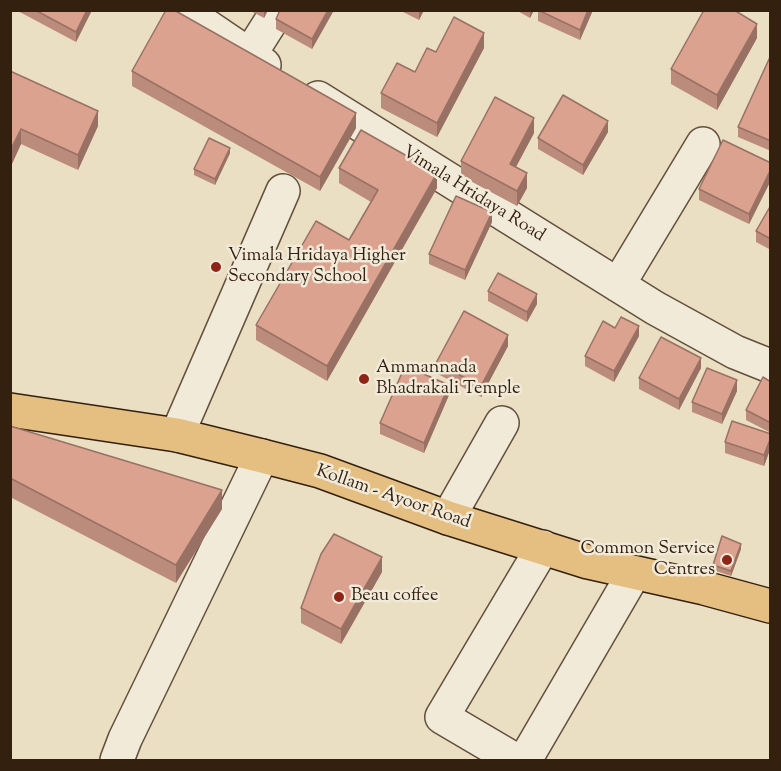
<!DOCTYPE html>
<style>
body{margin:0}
#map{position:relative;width:781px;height:771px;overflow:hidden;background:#eadec3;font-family:"Sorts Mill Goudy",serif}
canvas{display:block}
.frame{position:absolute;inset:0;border:12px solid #34200f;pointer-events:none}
</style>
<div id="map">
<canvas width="781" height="771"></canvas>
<div class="frame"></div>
</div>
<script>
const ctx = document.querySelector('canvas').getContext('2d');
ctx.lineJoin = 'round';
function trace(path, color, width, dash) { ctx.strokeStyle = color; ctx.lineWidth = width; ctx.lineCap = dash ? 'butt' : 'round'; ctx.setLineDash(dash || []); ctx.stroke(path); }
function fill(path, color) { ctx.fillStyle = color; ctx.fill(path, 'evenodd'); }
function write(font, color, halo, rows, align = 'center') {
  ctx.font = font + ' "Sorts Mill Goudy",serif'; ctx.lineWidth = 5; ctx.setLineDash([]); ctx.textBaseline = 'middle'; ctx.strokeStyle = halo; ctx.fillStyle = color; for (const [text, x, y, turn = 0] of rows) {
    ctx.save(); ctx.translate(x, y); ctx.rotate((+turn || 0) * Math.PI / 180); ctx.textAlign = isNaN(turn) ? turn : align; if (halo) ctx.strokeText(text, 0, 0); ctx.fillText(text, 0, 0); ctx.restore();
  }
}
const minor = new Path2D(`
 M183,10L264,65
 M249,56L278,10
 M318,98L655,308L735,352L770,366
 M618,285L703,144
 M177,435L283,191
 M448,518L502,423
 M117,760L125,739L262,456
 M515,760L442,717L543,547
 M525,760L634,573`);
const major = new Path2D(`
 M10,410L177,435L262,456L320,471L448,518L588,562L704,588L770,606`);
const wall = new Path2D(`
 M16,10H92L76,42Z
 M249,10H268L264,18Z
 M280,10H334L312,49L276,29V19Z
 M399,10H424L419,20Z
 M516,10H534L530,18Z
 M593,10L580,40L538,21V11Z
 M757,38L717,110L671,84V69Z
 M484,48L437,137L381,108V93L415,72L436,52Z
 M771,57V151L738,137V127Z
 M10,71L98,126L78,170L21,144L11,166Z
 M132,71L356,128L320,191L132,86Z
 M608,132L583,175L538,149V138Z
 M534,133L516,167L527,188L517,206L461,176V161Z
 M230,153L215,185L194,175V169Z
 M771,163V180L749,224L699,200V189Z
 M339,168L437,188L327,381L256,340V325L349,240L371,202L339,183Z
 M771,205V250L756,242V231Z
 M492,222L465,280L429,264V254Z
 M488,291L537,304L527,322L488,301Z
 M639,336L614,382L585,366V356Z
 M508,346L481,397L436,373V363Z
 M701,368L679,410L639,389V378Z
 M771,382V433L746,420V410Z
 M737,391L722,424L692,412V402Z
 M449,395L424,453L380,434V423Z
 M10,426L222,509L176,583L10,497Z
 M771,434V447L764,466L725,453V442Z
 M741,549L731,576L713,570V565Z
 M382,572L341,644L301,623V608Z`);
const shadedWall = new Path2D(`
 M87,10H92L76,42V32Z
 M264,10H268L264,18Z
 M328,10H334L312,49V39Z
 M419,10H424L419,20Z
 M530,10H534L530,18Z
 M588,10H593L580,40V30Z
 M757,24V38L717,110V95Z
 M484,33V48L437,137V123Z
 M98,111V126L78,170V155Z
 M356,113V128L320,191V177Z
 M534,118V133L510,178V164Z
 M608,121V132L583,175V165Z
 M21,129V144L11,166V151Z
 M230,148V153L215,185V179Z
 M771,169V180L749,224V214Z
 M437,173V188L327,381V366Z
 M527,173V188L517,206V191Z
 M492,212V222L465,280V270Z
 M537,294V304L527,322V312Z
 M639,326V336L614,382V371Z
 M508,335V346L481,397V386Z
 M701,358V368L679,410V399Z
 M737,380V391L722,424V414Z
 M449,385V395L424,453V443Z
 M771,437V447L764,466V455Z
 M222,490V509L176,583V565Z
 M741,544V549L731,576V571Z
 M382,557V572L341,644V629Z`);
const building = new Path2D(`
 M35,10H87L76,32Z
 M166,10H174L356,113L320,177L132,71Z
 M280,10H328L312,39L276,19Z
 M538,10H588L580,30Z
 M704,10H734L757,24L717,95L671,69Z
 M454,17L484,33L437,123L381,93L397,63L415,72L427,48L436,52Z
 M770,57H771V141L738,127Z
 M10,71L98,111L78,155L21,129L10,151Z
 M563,95L608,121L583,165L538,138Z
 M495,97L534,118L510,164L527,173L517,191L461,161Z
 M361,130L437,173L327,366L256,325L316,221L349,240L378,190L339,168Z
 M209,138L230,148L215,179L194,169Z
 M723,140L771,163V169L749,214L699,189Z
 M456,196L492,212L465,270L429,254Z
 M771,205V239L756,231Z
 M498,273L537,294L527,312L488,291Z
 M464,311L508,335L481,386L436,363Z
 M621,317L639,326L614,371L585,356L603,321L615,328Z
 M661,337L701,358L679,399L639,378Z
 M405,366L449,385L424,443L380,423Z
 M707,368L737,380L722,414L692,402Z
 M763,377L771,382V423L746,410Z
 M732,421L771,434V437L764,455L725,442Z
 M10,426L222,490L176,565L10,478Z
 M334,534L382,557L341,629L301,608L321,554Z
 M722,536L741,544L731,571L713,565Z`);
const markers = [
 [216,267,6,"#8f2418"],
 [364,379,6,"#8f2418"],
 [727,560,6,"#8f2418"],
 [339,597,6,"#8f2418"]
];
const streetNames = [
 ["Vimala Hridaya Road",473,195,32],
 ["Kollam - Ayoor Road",393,498,19]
];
const poiNames = [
 ["Vimala Hridaya Higher",228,257],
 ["Secondary School",228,278],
 ["Ammannada",376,369],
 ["Bhadrakali Temple",376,390],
 ["Common Service",715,550,"right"],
 ["Centres",715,571,"right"],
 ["Beau coffee",351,597]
];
trace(minor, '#62503c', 36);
trace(major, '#34200f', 36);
trace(minor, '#f1ead8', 33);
trace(major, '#e5bf82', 33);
fill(wall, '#bb8b7b');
fill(shadedWall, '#997164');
fill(building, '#daa28f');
trace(building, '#997164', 1.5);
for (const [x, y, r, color] of markers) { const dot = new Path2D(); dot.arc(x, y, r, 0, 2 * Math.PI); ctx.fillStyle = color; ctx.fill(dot); trace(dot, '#f1ead8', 2); }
write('18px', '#34200f', '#f1ead8', streetNames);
write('18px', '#34200f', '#f1ead8', poiNames, 'left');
</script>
